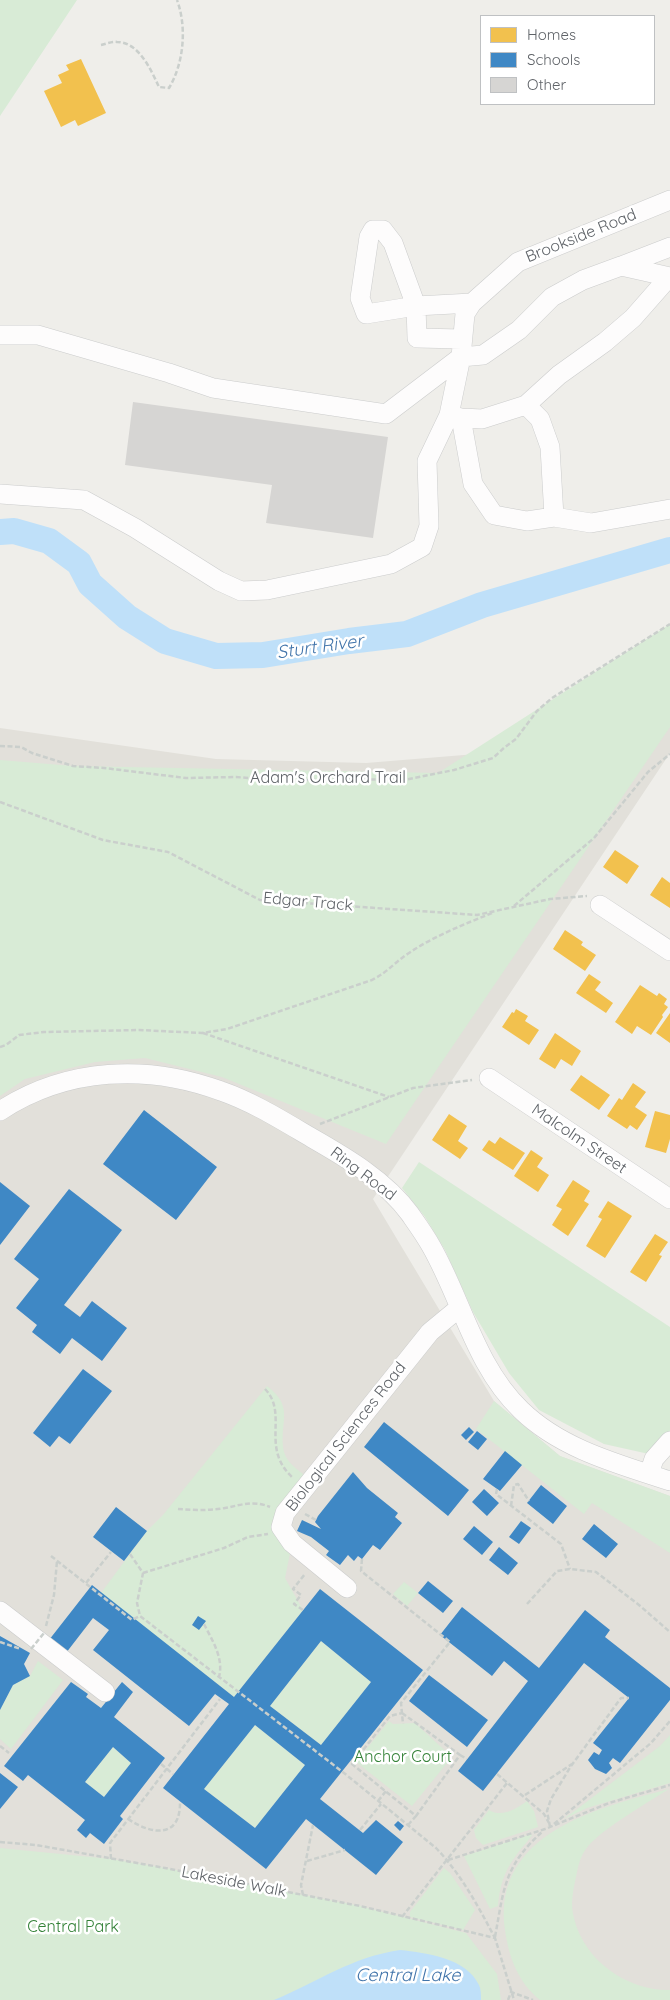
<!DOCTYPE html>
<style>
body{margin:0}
#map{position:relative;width:670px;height:2000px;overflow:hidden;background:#efeeea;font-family:Quicksand,sans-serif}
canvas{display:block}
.legend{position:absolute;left:480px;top:15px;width:175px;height:90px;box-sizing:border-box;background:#fff;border:1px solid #bfc1c3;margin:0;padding:6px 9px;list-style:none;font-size:15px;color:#5f6368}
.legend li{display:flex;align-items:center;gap:10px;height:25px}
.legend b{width:25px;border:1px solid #bfc1c3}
</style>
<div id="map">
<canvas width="670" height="2000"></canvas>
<ul class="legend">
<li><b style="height:14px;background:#f2c14e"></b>Homes</li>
<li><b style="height:14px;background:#3f88c5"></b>Schools</li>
<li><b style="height:14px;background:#d6d5d3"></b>Other</li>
</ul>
</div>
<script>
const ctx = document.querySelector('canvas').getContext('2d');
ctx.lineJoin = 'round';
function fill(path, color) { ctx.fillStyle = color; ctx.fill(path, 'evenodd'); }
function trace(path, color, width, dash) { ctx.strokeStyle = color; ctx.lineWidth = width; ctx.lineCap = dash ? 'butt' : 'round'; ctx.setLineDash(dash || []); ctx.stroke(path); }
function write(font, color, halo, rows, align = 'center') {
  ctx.font = font + ' Quicksand,sans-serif'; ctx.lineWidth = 5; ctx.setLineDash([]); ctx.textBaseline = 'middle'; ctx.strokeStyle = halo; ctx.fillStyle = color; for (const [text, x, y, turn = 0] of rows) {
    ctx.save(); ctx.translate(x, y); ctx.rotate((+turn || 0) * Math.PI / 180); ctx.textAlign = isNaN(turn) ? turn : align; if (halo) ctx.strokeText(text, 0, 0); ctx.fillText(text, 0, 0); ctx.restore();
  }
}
const education = new Path2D(`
 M670,631V753L373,1199L494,1401L560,1456L670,1496V2000H0V728L216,759L366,763L476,754Z`);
const green = new Path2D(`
 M0,0H77L0,116Z
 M670,624V727L386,1144L222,1077L145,1058L95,1062L25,1079L0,1096V760L73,766L438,773Z
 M419,1162L670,1327V1434L649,1454L604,1444L539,1410L509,1373L473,1312L445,1250L425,1217L402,1188Z
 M267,1386C296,1408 278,1423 284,1452C287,1464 301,1472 311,1480L285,1513L292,1543L285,1578L303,1610L234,1697L101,1593L147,1531L163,1515Z
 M494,1401L560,1456L670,1496V1553L592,1503L584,1514L476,1429Z
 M404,1582L418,1593L407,1606L393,1594Z
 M321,1641L371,1682L321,1745L270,1706Z
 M38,1661L63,1680L11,1749L0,1739V1710L13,1685L30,1676Z
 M389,1721L393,1724L415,1723L452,1757L412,1806L356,1762Z
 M255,1725L305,1765L255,1828L204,1789Z
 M670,1735V1783L587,1808L564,1819L660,1746Z
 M113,1747L131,1763L104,1797L85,1782Z
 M669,1789C649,1802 598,1831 586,1849C580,1857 578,1867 576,1877C573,1891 570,1904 574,1918C584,1961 628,1991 670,1990V2000H540C518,1982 509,1958 505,1930C492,1833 597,1808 669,1789Z
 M527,1801L534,1811L538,1827L483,1845L476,1838L474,1830L489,1810C502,1818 516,1809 527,1801Z
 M531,1834L532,1835C527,1843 520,1849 515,1857C504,1871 499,1889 498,1906L490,1909L464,1856Z
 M0,1848L111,1859L165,1868L360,1906L466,1933L497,1974L501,2000H0Z
 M444,1868L450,1873L475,1910L463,1930L410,1917V1912Z`);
const water = new Path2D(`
 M400,1950C427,1953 466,1958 479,1985C481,1989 481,1995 481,2000H274C319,1981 352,1957 400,1950Z`);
const homes = new Path2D(`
 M81,59L106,113L78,126L75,120L61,127L44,91L62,83L58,75L69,70L66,65Z
 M615,850L639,866L627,884L603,867Z
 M662,877L670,883V908L650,895Z
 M565,930L583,942L581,945L596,955L585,971L553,949Z
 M589,974L601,982L595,990L613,1003L606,1013L576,993Z
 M640,985L657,996L659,993L667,999L664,1004L668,1007L662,1015L663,1017L651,1035L637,1026L632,1034L615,1022Z
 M516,1009L528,1016L525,1021L539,1030L529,1045L502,1027L512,1012L514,1013Z
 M670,1013V1043L656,1033Z
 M555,1033L581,1051L572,1066L561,1059L555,1069L539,1059Z
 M581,1075L610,1095L599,1110L570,1090Z
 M633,1083L646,1092L635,1107L647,1115L637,1130L630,1125L627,1129L607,1116L619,1098L622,1100Z
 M655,1111L670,1115V1139L666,1153L645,1147Z
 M449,1114L467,1126L458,1141L468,1148L460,1159L432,1140Z
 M500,1137L525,1153L513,1170L482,1150L489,1140L495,1144Z
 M531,1150L543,1158L537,1167L549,1175L538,1192L514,1176Z
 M573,1180L590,1191L584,1201L589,1204L568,1236L552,1225L562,1209L556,1206Z
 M608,1201L632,1216L605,1258L586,1246L602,1219L598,1217Z
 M655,1234L668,1242L659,1255L662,1256L646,1282L630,1272Z`);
const schools = new Path2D(`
 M144,1110L217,1167L176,1220L103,1164Z
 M0,1182L30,1206L0,1245Z
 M69,1189L122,1230L64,1305L80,1317L92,1301L127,1328L102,1361L72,1338L60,1354L32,1332L37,1325L16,1308L39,1279L14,1259Z
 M83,1369L112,1391L70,1444L59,1436L50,1447L33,1433Z
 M384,1422L469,1490L448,1516L364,1447Z
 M469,1427L474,1432L466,1440L461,1435Z
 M477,1431L487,1439L478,1450L468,1442Z
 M505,1451L522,1465L500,1491L483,1479Z
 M353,1472L367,1488L398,1513L395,1517L402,1523L380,1550L373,1545L362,1559L358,1556L354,1561L348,1555L340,1565L326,1555L329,1551L311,1537L297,1531L302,1520L321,1529L315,1522L318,1516Z
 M541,1485L567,1506L553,1524L527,1503Z
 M484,1489L499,1503L487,1516L472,1502Z
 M116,1507L147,1531L124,1561L93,1537Z
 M521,1521L531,1528L519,1544L509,1537Z
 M594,1524L618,1544L606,1558L582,1539Z
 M474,1526L493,1542L482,1555L463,1539Z
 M499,1547L518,1563L508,1575L489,1560Z
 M428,1581L453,1601L443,1613L418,1593Z
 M92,1585L234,1697L320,1589L423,1670L320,1799L363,1833L376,1820L403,1842L376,1875L306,1819L266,1869L163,1788L229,1704L215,1694L189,1726L93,1650L109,1630L93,1618L66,1653L49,1640ZM321,1641L371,1682L321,1745L270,1706ZM255,1725L305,1765L255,1828L204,1789Z
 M462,1607L539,1668L585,1610L610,1630L605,1637L670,1688V1700L620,1763L613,1758L609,1763L612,1768L606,1774L595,1769L588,1760L594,1752L599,1755L602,1750L593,1743L629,1698L584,1663L483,1791L458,1771L528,1681L504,1661L492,1676L440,1635Z
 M198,1616L206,1621L199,1630L192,1625Z
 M0,1636L30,1653L24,1664L30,1676L13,1685L0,1710Z
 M429,1675L488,1720L467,1747L409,1701Z
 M71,1682L88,1694L86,1697L101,1708L122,1682L133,1692L114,1717L165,1758L120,1816L123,1819L104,1844L90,1833L86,1838L77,1830L85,1820L28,1775L23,1781L4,1766ZM113,1747L131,1763L104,1797L85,1782Z
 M0,1773L18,1787L0,1809Z
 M398,1821L404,1826L400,1831L394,1825Z`);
const river = new Path2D(`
 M0,532L14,531L49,541L79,563L90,584L127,617L165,641L216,656L263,655L349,641L407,634L482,605L670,550`);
const building = new Path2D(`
 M133,402L388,437L373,538L266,523L272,485L125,465Z`);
const path = new Path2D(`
 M101,45C106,44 112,41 117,42C139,42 151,70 159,87L169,88C184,63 187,27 177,0
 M0,746L21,747L32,753L73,766L104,768L186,778L236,777L287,781L334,779L404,780L454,770L493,758L505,747L516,739L537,711L552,698L670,624
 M0,802L103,840L168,852L260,900L477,915L550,899L587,896
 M514,906L594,838L648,772L670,754
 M203,1033L389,1097
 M0,1047L6,1045L19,1035L44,1032L139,1030L202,1033L227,1029L372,980C388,972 395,962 409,953C434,936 465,924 492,913
 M320,1124L413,1088L472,1080
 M265,1389C289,1414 260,1447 292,1477
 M497,1489L496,1494L561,1544L570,1569
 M511,1506L514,1485L518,1484L529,1501
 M178,1509C193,1510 209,1511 225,1508C241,1505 253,1500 270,1507
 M305,1514L316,1520
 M130,1554L143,1573L137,1603L140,1616
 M51,1556L132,1620L140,1616L344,1773L436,1848C461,1874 478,1906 495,1938
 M362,1559L361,1571L450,1642L401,1703L403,1724
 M143,1573L224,1548L248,1537L268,1534
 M86,1583L111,1552
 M527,1604L557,1571L570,1569L596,1572L639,1605L670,1632
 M303,1610L294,1604L301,1595L293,1589L305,1574
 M204,1624C212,1640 224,1658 219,1677
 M46,1626L54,1595L57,1561
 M0,1642L21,1649
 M402,1713L460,1755L416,1816L352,1764L390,1716Z
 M0,1746L9,1753
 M460,1755L467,1759
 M497,1774L544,1814L549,1823
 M525,1795L572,1764
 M378,1801L386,1791
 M128,1819C152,1835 181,1839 180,1801
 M554,1824L651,1743L670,1721
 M408,1825L416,1816
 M550,1827L547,1811L551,1799L571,1766L621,1698H629
 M360,1830L381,1804
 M0,1842L36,1845L165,1868L360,1906L495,1938L514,2000
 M111,1859L110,1843L220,1699
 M448,1860L545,1829L609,1803L670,1785
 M307,1861L345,1850
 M303,1895L301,1885L313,1825
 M402,1917L507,1783
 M495,1937C504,1888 504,1866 543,1831
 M508,2000L511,1992L533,2000`);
const minor = new Path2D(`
 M373,230H383L393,243L416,306L366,314L360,298L369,237Z
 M621,266L670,247
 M669,277L633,318L605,342L559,375L526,405L482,419L461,418L449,415L461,357L465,314L472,303L518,262L670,200
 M0,335H38L169,373L213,388L386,414L461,357L483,355L519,330L552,297L583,280L621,266L670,277
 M462,339L417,338L416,306L472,303
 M526,405L540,419L550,447L554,517
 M461,418L473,484L494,515L527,521L554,517L591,523L670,509
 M0,494L84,500L135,528L219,581L241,591L267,590L391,564L422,547L429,526L427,461L449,415
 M600,905L670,951
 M489,1078L670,1199
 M0,1111C67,1067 148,1064 221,1091C253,1102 283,1121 312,1138C347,1158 386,1181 410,1214C417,1224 425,1235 431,1246C462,1300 475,1366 521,1410C561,1449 618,1464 670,1481
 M649,1474L654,1459L670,1441
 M347,1588L292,1543L281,1527L285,1513L430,1332L459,1308
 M0,1611L105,1692`);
const pathBridge = new Path2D(`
 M31,1649L44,1633
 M161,1764L173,1774`);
const streetNames = [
 ["Brookside Road",581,236,-22],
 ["Adam's Orchard Trail",328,778],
 ["Edgar Track",308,902,5],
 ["Malcolm Street",579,1139,34],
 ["Ring Road",363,1174,37],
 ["Biological Sciences Road",346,1437,-52],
 ["Lakeside Walk",234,1882,11]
];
const parkNames = [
 ["Anchor Court",403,1757],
 ["Central Park",73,1927]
];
const waterNames = [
 ["Sturt River",320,647,-8],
 ["Central Lake",408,1976]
];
fill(education, '#e2e0da');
fill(green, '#d8ebd6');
fill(water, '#bfe0f9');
fill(homes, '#f2c14e');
fill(schools, '#3f88c5');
trace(river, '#bfe0f9', 26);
fill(building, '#d6d5d3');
trace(minor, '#cbcccc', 20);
trace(path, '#cacfcc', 2.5, [5, 2.5]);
trace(minor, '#fdfcfc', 19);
trace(pathBridge, '#cacfcc', 2.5, [5, 2.5]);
write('16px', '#5f6368', '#fff', streetNames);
write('16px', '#348238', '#fff', parkNames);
write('italic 18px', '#4174aa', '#fff', waterNames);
</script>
